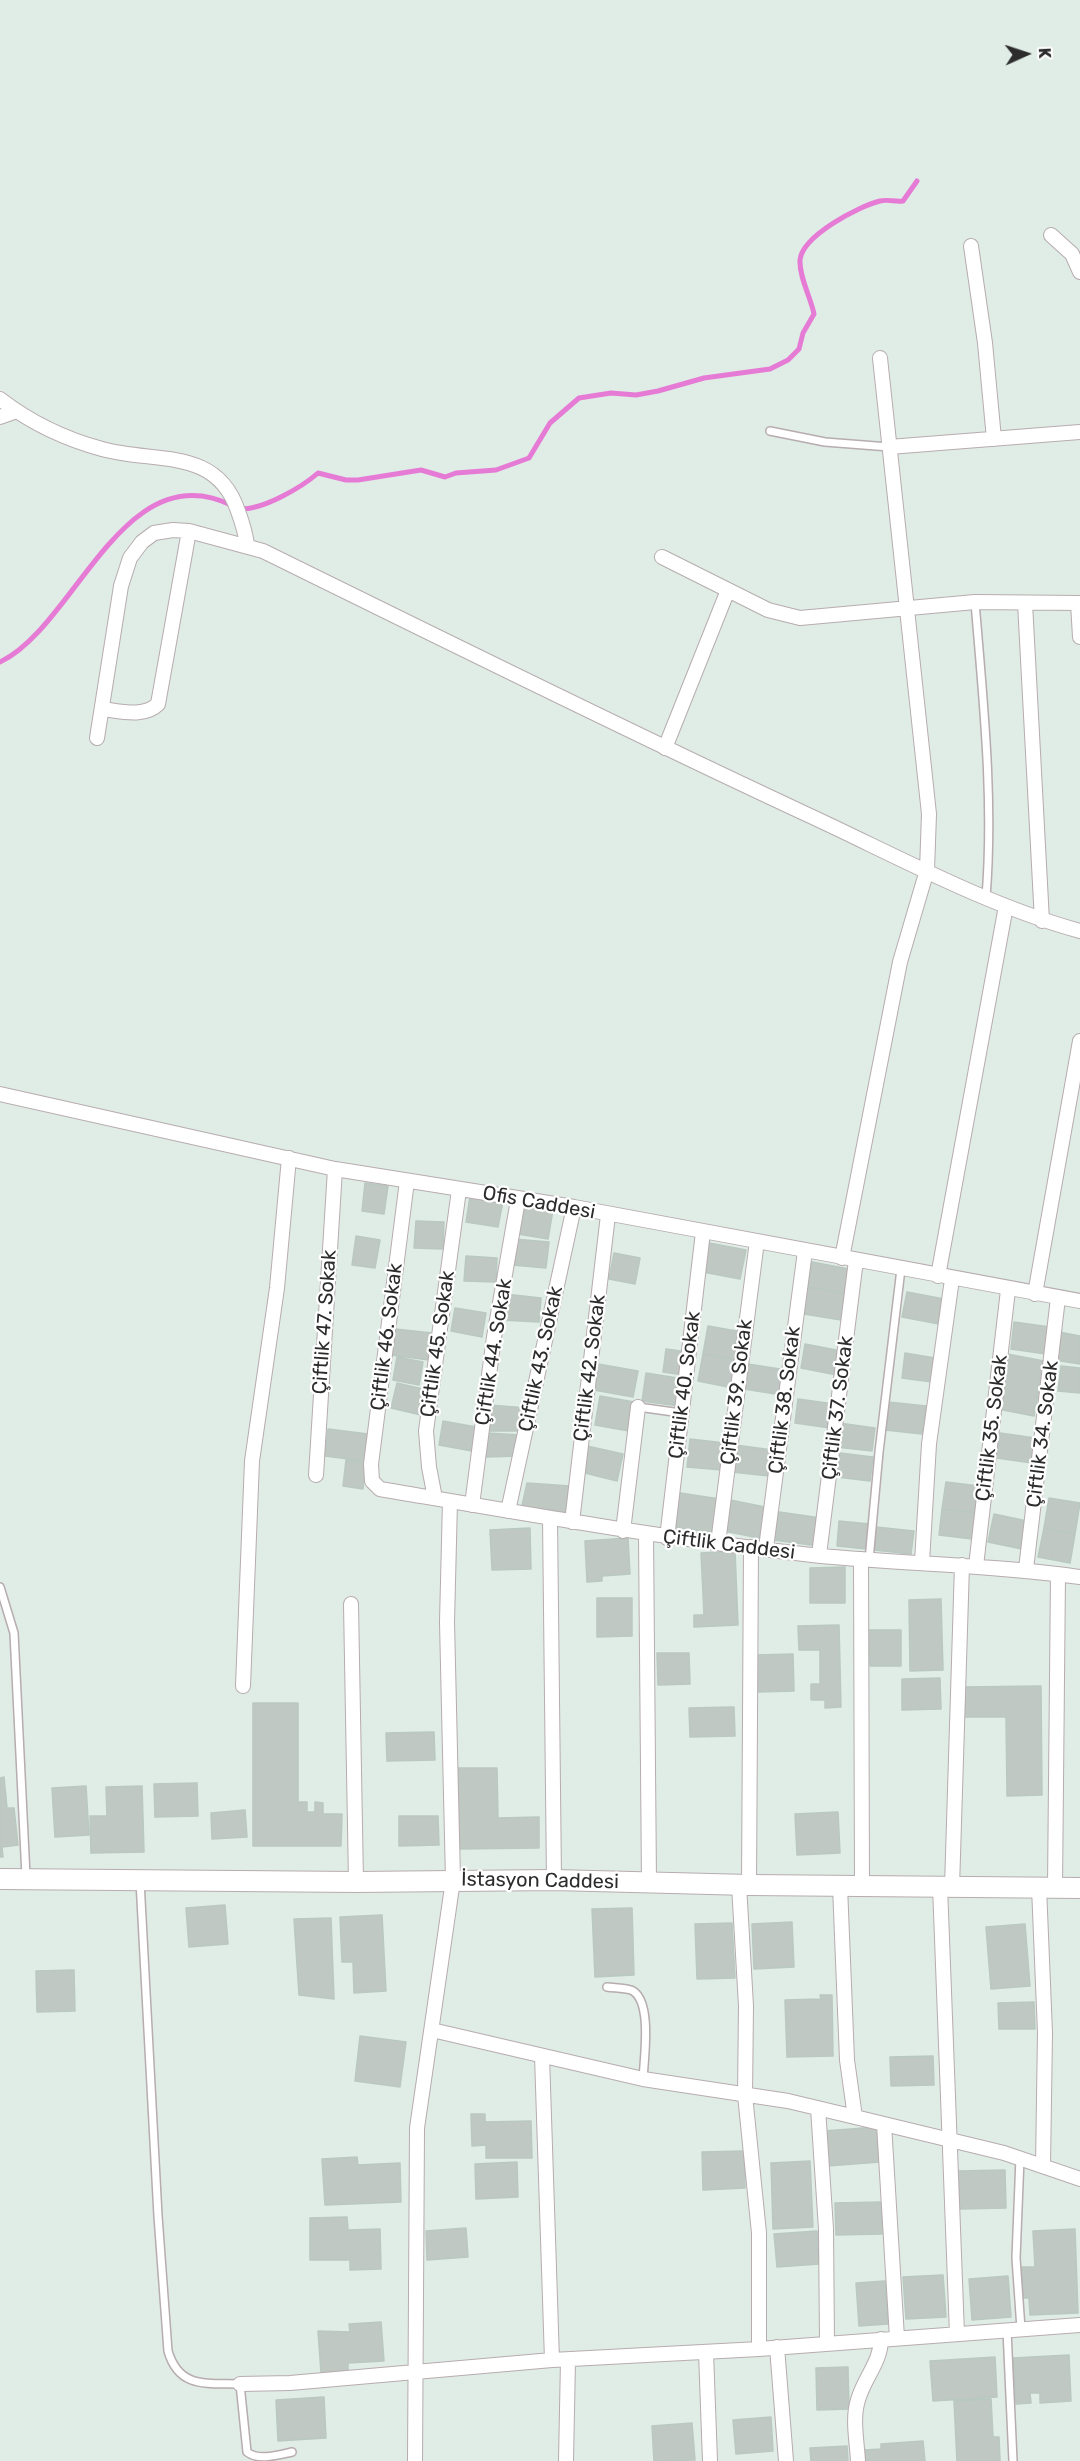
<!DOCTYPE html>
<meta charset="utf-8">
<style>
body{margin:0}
#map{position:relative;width:1080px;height:2461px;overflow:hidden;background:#e0ece6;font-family:Rubik,sans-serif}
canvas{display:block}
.north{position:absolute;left:996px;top:24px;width:60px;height:60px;-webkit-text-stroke:4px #fff;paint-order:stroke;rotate:87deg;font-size:16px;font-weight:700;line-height:24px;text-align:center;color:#2c2c2c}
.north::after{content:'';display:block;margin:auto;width:21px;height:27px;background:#2c2c2c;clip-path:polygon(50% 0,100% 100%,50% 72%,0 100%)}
</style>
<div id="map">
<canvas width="1080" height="2461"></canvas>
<div class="north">K</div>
</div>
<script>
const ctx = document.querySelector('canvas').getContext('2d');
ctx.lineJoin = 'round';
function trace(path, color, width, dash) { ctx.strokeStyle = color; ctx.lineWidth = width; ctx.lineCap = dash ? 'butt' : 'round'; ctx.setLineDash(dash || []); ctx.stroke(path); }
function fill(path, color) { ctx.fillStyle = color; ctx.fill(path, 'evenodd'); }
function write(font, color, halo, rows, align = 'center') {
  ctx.font = font + ' Rubik,sans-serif'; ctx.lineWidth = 4.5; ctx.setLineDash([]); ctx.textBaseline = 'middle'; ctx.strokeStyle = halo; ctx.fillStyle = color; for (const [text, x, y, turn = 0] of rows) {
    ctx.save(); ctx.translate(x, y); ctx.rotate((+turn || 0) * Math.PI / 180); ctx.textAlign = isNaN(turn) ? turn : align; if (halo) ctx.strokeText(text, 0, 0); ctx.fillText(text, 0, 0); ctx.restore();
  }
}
const stream = new Path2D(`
 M240,509C262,510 301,488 318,473L346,480H358L421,470L445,477L456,473L496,470L529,458L550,423L579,398L611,393L636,395L658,391L704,378L770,369L788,360L799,349L803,333L814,314C811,298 799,277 800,260C802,236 859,206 880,201C888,199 895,202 903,201L917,181
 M0,662C75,627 123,453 231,505`);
const building = new Path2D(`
 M365,1183L388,1186L384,1214L362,1211Z
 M470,1196L503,1201L498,1227L466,1222Z
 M523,1205L553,1210L548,1239L518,1234Z
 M416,1221L444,1222L443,1249L414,1248Z
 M356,1236L380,1240L375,1268L352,1265Z
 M514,1239L549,1242L546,1268L512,1265Z
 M709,1243L746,1250L740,1279L703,1272Z
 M614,1253L640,1258L635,1284L609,1279Z
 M466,1256L497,1258L496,1282L464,1281Z
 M812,1262L849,1269L845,1293L808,1287Z
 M808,1287L845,1293L841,1320L804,1314Z
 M907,1292L944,1299L939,1324L902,1317Z
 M505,1294L541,1298L539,1322L501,1320Z
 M455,1308L486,1313L482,1337L451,1331Z
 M1014,1322L1050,1327L1046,1354L1011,1349Z
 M708,1326L742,1332L738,1360L703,1354Z
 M395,1329L432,1333L429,1360L391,1355Z
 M1059,1332L1080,1336V1364L1054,1360Z
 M805,1344L841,1351L837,1375L801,1368Z
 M666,1349L688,1352L684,1375L663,1372Z
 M905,1353L935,1358L932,1382L902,1378Z
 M703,1354L738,1360L733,1388L698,1381Z
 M1007,1354L1044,1361L1034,1416L998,1409Z
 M397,1357L423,1362L419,1385L393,1380Z
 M598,1364L638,1371L633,1397L594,1390Z
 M748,1364L786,1370L782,1395L744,1389Z
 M1061,1366L1080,1368V1393L1058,1391Z
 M646,1373L684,1379L679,1406L642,1401Z
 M397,1383L427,1390L421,1415L391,1408Z
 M600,1396L634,1402L629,1431L595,1425Z
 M798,1399L834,1404L830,1428L795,1423Z
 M888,1402L926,1406L922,1434L885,1430Z
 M489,1405L527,1408L525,1431H488Z
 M443,1421L476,1427L472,1451L439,1445Z
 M839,1423L875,1428L872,1451L836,1447Z
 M328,1429L368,1434L364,1461L325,1456Z
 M486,1433L521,1435L519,1456L486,1457Z
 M1000,1433L1035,1438L1032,1463L997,1458Z
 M690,1439L725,1443L722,1470L687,1467Z
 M735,1445L773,1450L769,1476L732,1472Z
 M587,1446L623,1454L617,1481L581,1472Z
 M840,1453L873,1457L870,1481L837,1477Z
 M346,1460L366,1463L363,1489L343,1486Z
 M946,1482L979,1486L976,1513L942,1509Z
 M527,1483L570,1486L566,1515L521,1510Z
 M680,1493L720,1499L715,1533L674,1527Z
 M1049,1498L1080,1503L1075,1534L1044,1528Z
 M730,1500L765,1507L759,1538L724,1531Z
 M942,1509L976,1513L972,1539L939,1535Z
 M779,1512L821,1518L818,1546L774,1540Z
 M994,1514L1027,1521L1022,1549L988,1542Z
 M839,1521L870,1524L867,1549L837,1546Z
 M876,1527L914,1531L911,1554L874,1550Z
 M530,1528L531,1569L492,1570L490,1530Z
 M1044,1528L1075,1534L1070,1563L1038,1557Z
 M628,1538L630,1574L602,1576V1581L587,1582L585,1541Z
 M735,1551L738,1625L694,1627V1615H704L701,1553Z
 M845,1567V1603H810V1568Z
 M597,1598H632V1636L597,1637Z
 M941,1599L943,1670L910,1671L909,1600Z
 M839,1625L841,1707L825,1708V1700H811V1684H820V1650H799L798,1626Z
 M869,1630H901V1666H870Z
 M657,1653H689L690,1684L658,1685Z
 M793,1654L794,1691L757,1692L756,1655Z
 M940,1678L941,1709L902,1710V1679Z
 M1041,1686L1042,1795L1007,1796L1006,1717H963V1687Z
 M253,1703H298V1802H307V1812H315V1802L323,1803V1814H342L341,1846H253Z
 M734,1707L735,1736L690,1737L689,1708Z
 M434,1732L435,1760L387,1761L386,1733Z
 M456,1768H497L498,1818L539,1817V1848L455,1849Z
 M4,1777L7,1808H14L18,1845L2,1847L3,1857H0V1778Z
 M197,1783L198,1816L155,1817L154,1784Z
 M86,1786L89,1835L55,1837L52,1788Z
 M142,1786L144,1852L91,1853L90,1816H107L106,1787Z
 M245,1810L247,1837L212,1839L211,1813Z
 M838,1812L840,1853L797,1855L795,1814Z
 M399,1816H438L439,1845L399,1846Z
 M225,1905L228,1944L189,1947L186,1908Z
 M632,1908L634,1975L595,1977L592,1909Z
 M382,1915L386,1991L354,1993L353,1962H342L340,1917Z
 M331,1918L334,1999L299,1995L294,1919Z
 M792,1922L794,1967L754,1969L752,1924Z
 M732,1923L735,1978L697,1979L695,1924Z
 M1025,1924L1030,1986L991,1989L986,1927Z
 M74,1970L75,2011L37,2012L36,1971Z
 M820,1995H832L833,2056L787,2057L785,2000L821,1999Z
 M1034,2002L1035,2029H999L998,2003Z
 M360,2036L406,2042L400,2087L355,2081Z
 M933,2056L934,2085L891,2086L890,2057Z
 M471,2114H485V2122L531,2121L532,2158H486V2145L472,2146Z
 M877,2127L880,2162L827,2166L824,2131Z
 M744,2151L745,2188L703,2190L702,2152Z
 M357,2157L358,2165L400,2163L401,2202L325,2205L322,2159Z
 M810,2161L813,2227L773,2229L771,2163Z
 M517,2162L518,2197L476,2199L475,2164Z
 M1005,2170L1006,2208L959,2209L958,2171Z
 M881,2202L882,2234L836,2235L835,2203Z
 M347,2217L348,2230L380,2229L381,2269L350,2270V2260H310V2218Z
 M466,2228L468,2257L427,2260L426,2231Z
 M1075,2229L1078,2313L1030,2315L1029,2298H1023L1022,2267H1035L1033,2231Z
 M817,2231L819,2264L777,2267L774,2234Z
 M943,2275L946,2317L906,2319L903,2277Z
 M1008,2276L1011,2317L972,2320L969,2279Z
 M885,2281L888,2324L859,2326L856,2283Z
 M381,2322L384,2361L348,2363V2372L321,2373L318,2331L350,2332L349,2324Z
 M1069,2355L1071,2401L1040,2403V2393H1030L1031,2403L1016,2404L1013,2358Z
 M995,2357L997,2397L933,2401L930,2361Z
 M848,2367L849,2409L817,2410L816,2368Z
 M324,2397L326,2438L278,2441L276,2400Z
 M991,2399L993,2437H999L1000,2461H957L954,2401Z
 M771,2417L773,2451L736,2454L733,2420Z
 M692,2423L695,2460L654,2461L652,2426Z
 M923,2441L925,2461H865L864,2450L881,2449V2444Z
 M847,2446L848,2461H811L810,2448Z`);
const lane = new Path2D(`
 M770,431L825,442L889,447
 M975,602C983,700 994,799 986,897
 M638,1407L681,1413
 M869,1560L879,1452L901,1269
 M0,1587L14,1633L26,1876
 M140,1881L158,2216L168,2351C179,2389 207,2383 240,2384L247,2452C258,2461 278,2455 292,2452
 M607,1987C614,1988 624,1988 631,1990C653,1999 644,2059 643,2079
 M1020,2158L1016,2258L1021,2329
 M1007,2330L1013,2461`);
const street = new Path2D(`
 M1051,235L1072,254L1080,272
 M971,246L985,343L994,439
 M0,399C31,423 65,439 102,449C155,464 216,446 238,511C242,522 246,534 247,546
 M0,417L17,411
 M889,447L1080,432
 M662,557L768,610L800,618L975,602L1080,603
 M1025,603L1042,921
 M1078,603L1080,637
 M102,709C120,711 144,718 158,704L189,531
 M97,738L121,586L130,558L142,542L154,533L173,530L189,531L263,551C444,640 623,729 806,814C895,855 985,905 1080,931
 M665,748L728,590
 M0,1094L335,1169L574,1207L1080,1301
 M407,1181L371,1464L372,1481L380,1489C527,1514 673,1540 821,1556C908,1564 994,1565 1080,1577
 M842,1258L900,962L927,870L929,814L880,358
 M938,1276L1006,906
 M1035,1294L1080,1041
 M316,1475L335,1169
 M435,1498L429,1467L426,1431L459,1190
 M472,1505L494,1337L518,1200
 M508,1511L574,1207
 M550,1518L554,1880
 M572,1522L608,1215
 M623,1531L638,1407
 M646,1535L649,1883
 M667,1538L703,1232
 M718,1543L757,1241
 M766,1548L805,1251
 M819,1555L856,1260
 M861,1559L862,1886
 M922,1562L929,1444L952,1279
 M976,1566L1008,1290
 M1026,1569L1058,1298
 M351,1604L356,1882
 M243,1686L252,1461L277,1288L289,1158
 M739,1885L746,2006L745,2095L759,2233V2349
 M749,1885L751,1547
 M840,1886L847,2060L855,2117
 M940,1886L957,2334
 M952,1887L962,1565
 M1039,1887L1045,2033L1043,2166
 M1055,1887L1058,1574
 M432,2030L643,2079L788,2101L855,2117L1004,2153L1080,2179
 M542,2056L552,2360
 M818,2108L826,2229L827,2343
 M884,2124L897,2338
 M777,2347L786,2461
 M706,2352L710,2461
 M240,2384L290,2383L552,2360L759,2349L1080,2325
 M415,2461L417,2128L453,1880L447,1622L450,1501
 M566,2461L568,2360
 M858,2461C857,2442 852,2418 858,2400C864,2378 881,2362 881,2339`);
const secondary = new Path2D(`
 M0,1879L356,1882L554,1880L749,1885L1080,1888`);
const streetNames = [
 ["Ofis Caddesi",539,1203,10],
 ["Çiftlik 47. Sokak",325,1322,-86],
 ["Çiftlik 46. Sokak",387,1337,-83],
 ["Çiftlik 45. Sokak",438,1344,-82],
 ["Çiftlik 44. Sokak",494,1352,-81],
 ["Çiftlik 43. Sokak",541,1359,-78],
 ["Çiftlik 42. Sokak",590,1368,-83],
 ["Çiftlik 40. Sokak",685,1385,-83],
 ["Çiftlik 39. Sokak",737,1392,-83],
 ["Çiftlik 38. Sokak",785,1400,-83],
 ["Çiftlik 37. Sokak",838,1408,-83],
 ["Çiftlik 35. Sokak",992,1428,-83],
 ["Çiftlik 34. Sokak",1043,1434,-83],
 ["Çiftlik Caddesi",729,1545,7],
 ["İstasyon Caddesi",540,1881,1]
];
trace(stream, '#e67bd5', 5);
fill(building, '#bfc8c3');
trace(building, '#b9c8c1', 1.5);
trace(lane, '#b7acaf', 10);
trace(street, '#b7acaf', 16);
trace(secondary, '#b7acaf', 22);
trace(lane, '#fff', 7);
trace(street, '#fff', 14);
trace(secondary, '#fff', 20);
write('20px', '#2c2c2c', '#fff', streetNames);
</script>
